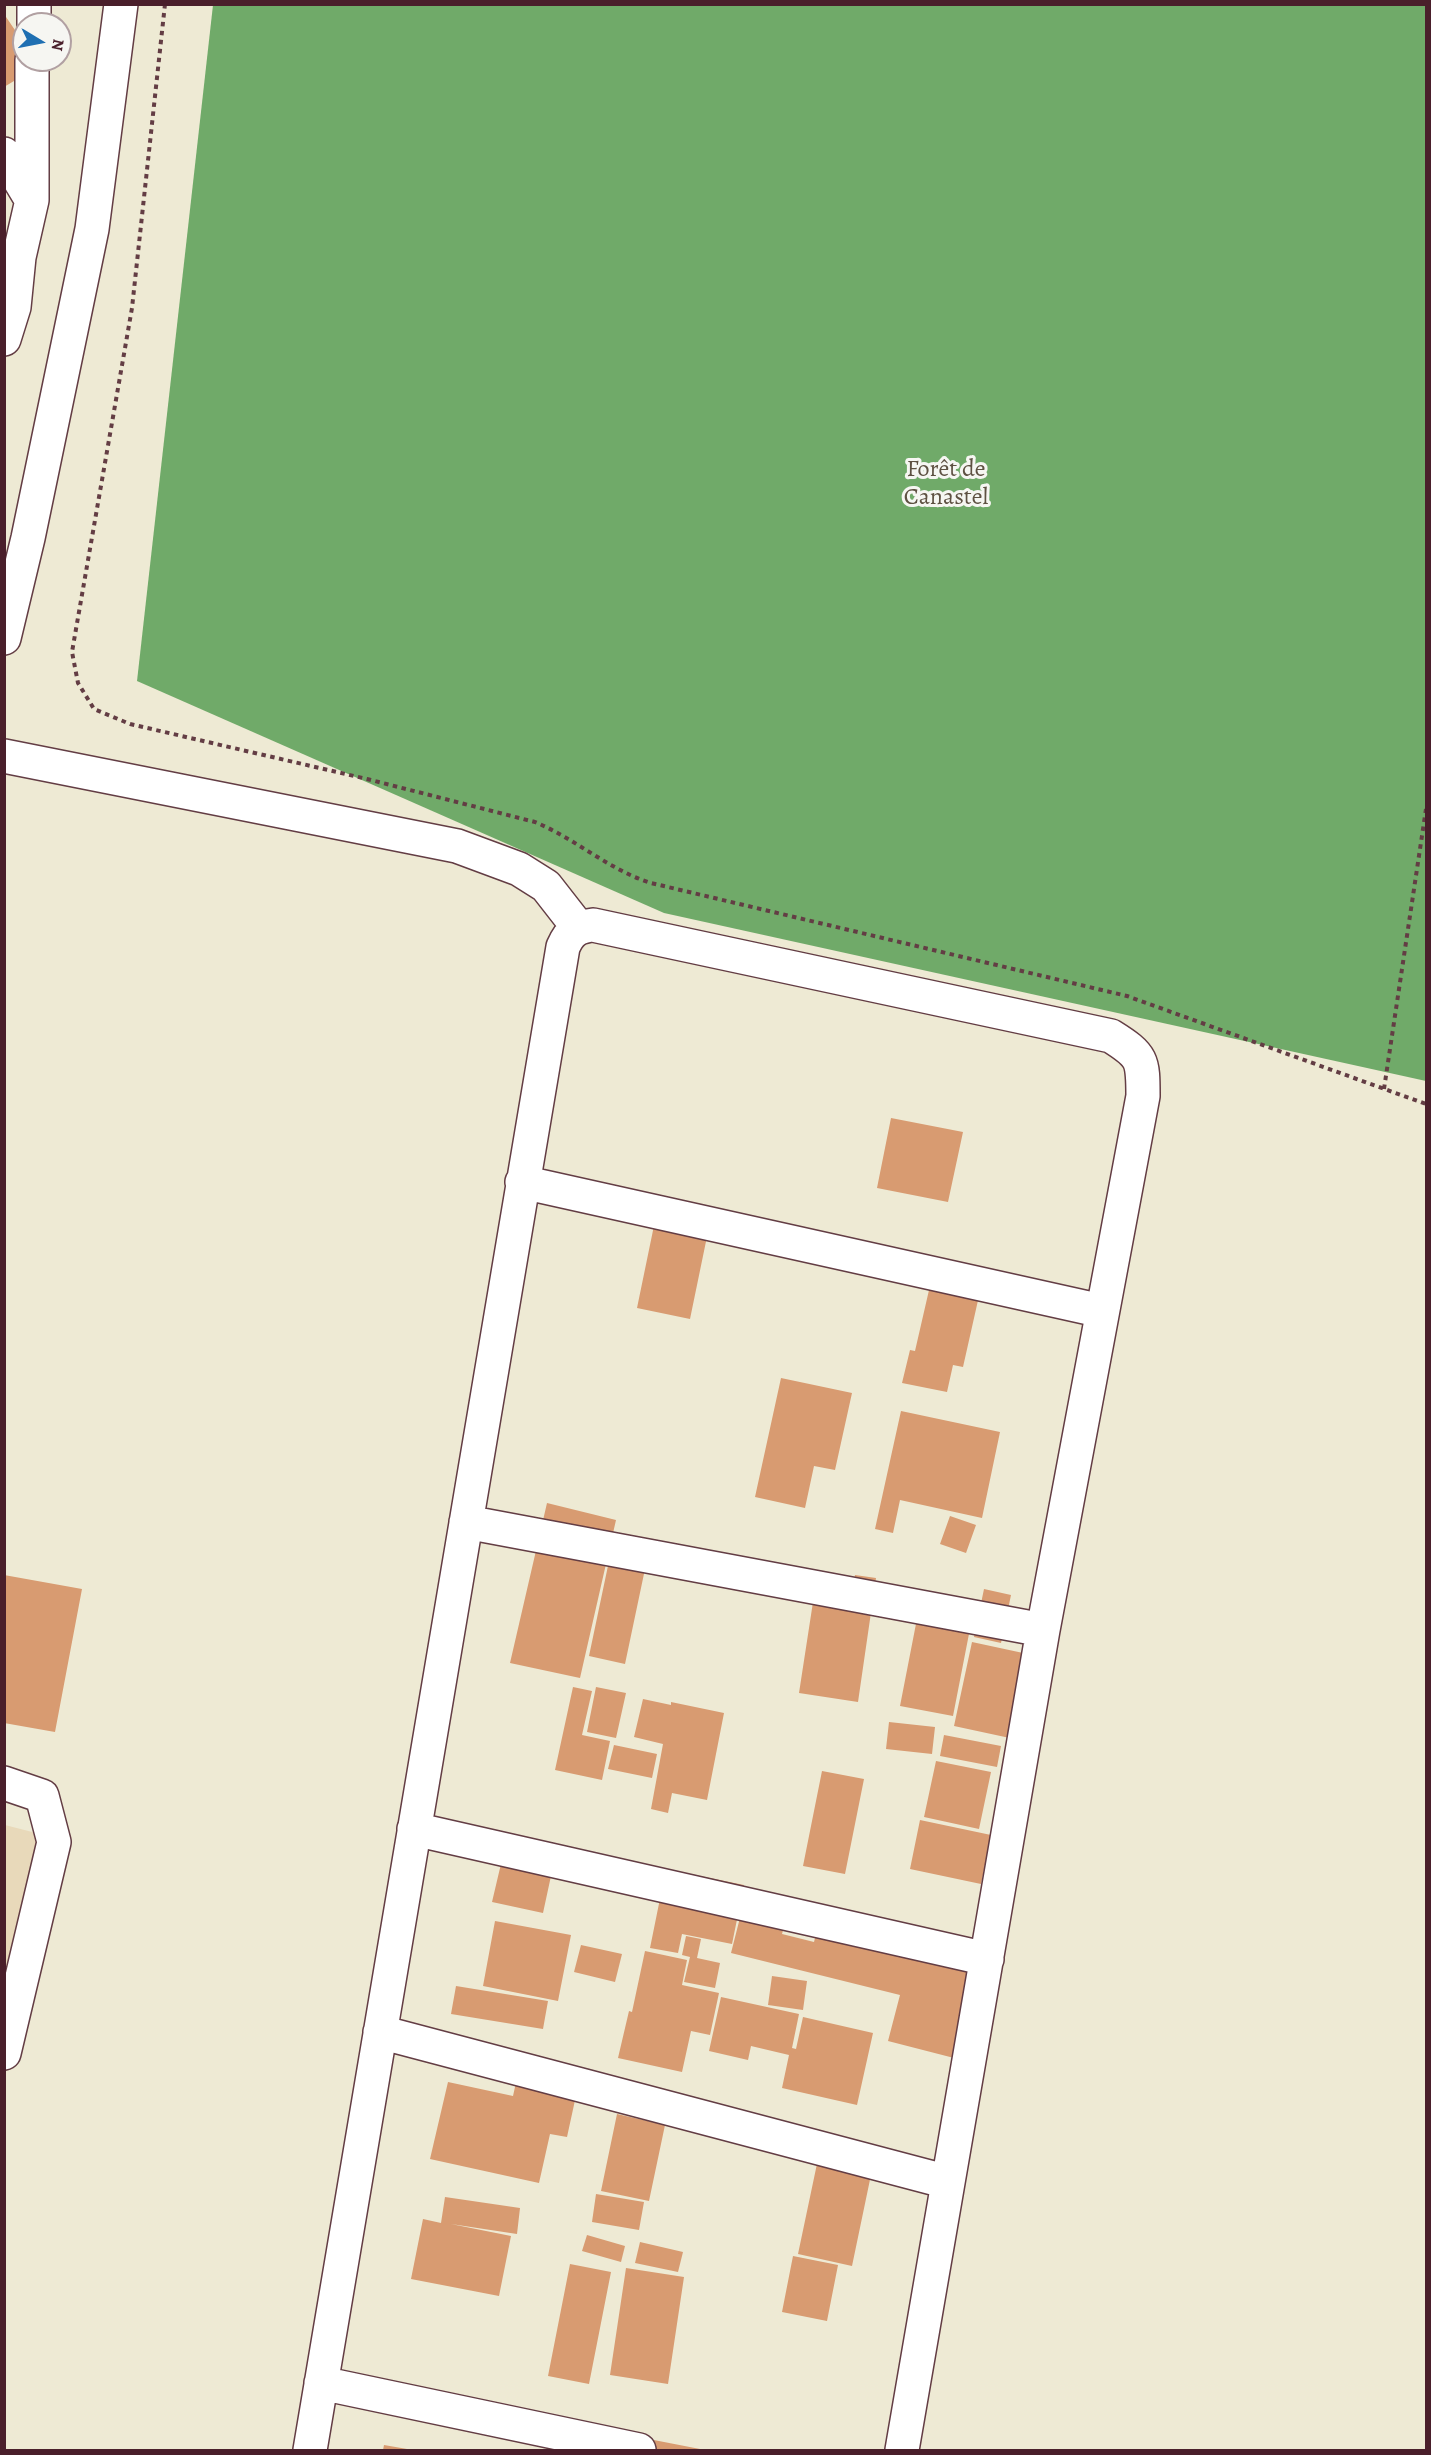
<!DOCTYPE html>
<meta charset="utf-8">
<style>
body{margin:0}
#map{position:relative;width:1431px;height:2455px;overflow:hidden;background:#eeead4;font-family:Alegreya,serif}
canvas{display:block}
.frame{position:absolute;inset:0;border:6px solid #4a1f2b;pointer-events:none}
.north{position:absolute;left:12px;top:12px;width:60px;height:60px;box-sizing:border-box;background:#f6f6f2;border:2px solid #b1a0a2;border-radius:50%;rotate:100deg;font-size:16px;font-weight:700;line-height:24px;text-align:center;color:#4a1f2b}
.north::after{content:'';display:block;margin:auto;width:21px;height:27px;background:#1f6fb2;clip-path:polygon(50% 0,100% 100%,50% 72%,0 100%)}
</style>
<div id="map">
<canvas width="1431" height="2455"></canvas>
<div class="frame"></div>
<div class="north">N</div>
</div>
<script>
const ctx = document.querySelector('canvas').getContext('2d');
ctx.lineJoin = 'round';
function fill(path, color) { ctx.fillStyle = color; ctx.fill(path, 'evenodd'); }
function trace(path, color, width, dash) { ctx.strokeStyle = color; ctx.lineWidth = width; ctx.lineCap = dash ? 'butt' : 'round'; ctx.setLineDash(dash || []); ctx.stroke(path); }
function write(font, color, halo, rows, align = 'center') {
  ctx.font = font + ' Alegreya,serif'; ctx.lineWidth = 6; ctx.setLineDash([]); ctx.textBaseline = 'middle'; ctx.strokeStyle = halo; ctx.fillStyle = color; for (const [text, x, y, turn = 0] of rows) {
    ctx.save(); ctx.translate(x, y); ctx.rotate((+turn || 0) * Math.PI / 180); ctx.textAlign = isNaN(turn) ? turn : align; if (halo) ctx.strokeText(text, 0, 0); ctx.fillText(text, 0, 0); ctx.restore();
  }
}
const built = new Path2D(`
 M5,1825L40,1834L5,1980Z`);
const forest = new Path2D(`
 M213,5H1426V1081L664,913L137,681Z`);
const building = new Path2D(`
 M4,14L19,36L14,81L4,87Z
 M891,1118L963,1132L948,1202L877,1188Z
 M657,1211L710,1222L690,1319L637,1308Z
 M932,1277L981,1287L963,1367L953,1365L947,1392L902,1383L910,1350L915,1351Z
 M781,1378L852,1393L835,1470L814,1466L805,1508L755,1497Z
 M901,1411L1000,1432L982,1518L900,1500L893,1533L875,1529Z
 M547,1503L616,1520L580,1678L510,1663Z
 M950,1516L976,1525L966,1553L940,1544Z
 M613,1542L649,1550L625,1664L589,1656Z
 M4,1575L82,1589L55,1732L4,1723Z
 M855,1575L876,1578L858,1702L799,1693L815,1589L852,1594Z
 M984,1589L1011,1595L1001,1643L974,1637Z
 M922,1593L975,1603L953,1716L900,1706Z
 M972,1642L1037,1656L1019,1740L954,1726Z
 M573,1687L592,1691L582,1735L610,1741L602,1780L555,1770Z
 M596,1687L626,1693L616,1738L587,1732Z
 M643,1699L671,1705V1702L724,1713L707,1800L672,1793L668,1813L651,1809L663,1744L634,1737Z
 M889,1722L935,1727L932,1754L886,1749Z
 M944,1735L1001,1746L997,1767L940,1756Z
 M614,1745L657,1754L652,1778L608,1769Z
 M936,1761L991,1772L979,1829L924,1817Z
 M822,1771L864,1779L845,1874L803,1866Z
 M920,1820L991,1835L981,1884L910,1869Z
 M504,1851L554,1862L543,1913L492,1902Z
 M666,1869L744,1885L732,1944L682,1934L678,1953L650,1948Z
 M746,1894L790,1905L782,1934L814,1942L820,1918L979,1958L954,2058L888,2041L900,1995L731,1953Z
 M495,1921L571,1935L558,2001L483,1986Z
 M686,1936L701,1939L697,1958L720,1963L715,1988L684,1982L690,1957L682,1955Z
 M581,1945L622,1954L615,1982L574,1972Z
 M645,1951L687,1960L682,1985L719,1993L710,2035L691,2031L682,2072L618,2058L629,2011L632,2012Z
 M772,1976L807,1981L803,2010L768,2005Z
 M456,1986L548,2001L543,2029L451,2014Z
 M721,1997L799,2014L792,2048L796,2049L803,2017L873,2033L857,2105L782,2088L789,2055L751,2046L748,2060L709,2051Z
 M517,2078L577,2091L567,2137L550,2134L539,2183L430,2159L448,2082L513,2096Z
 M617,2114L665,2125L649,2201L601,2191Z
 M818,2159L872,2170L852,2266L798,2254Z
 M596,2194L644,2202L639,2230L592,2222Z
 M445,2197L520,2208L517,2234L451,2224L511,2236L499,2296L411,2279L423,2219L441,2223Z
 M587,2235L625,2246L621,2262L582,2251Z
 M640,2242L683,2252L678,2272L635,2263Z
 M793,2256L838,2265L827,2321L782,2312Z
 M570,2264L611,2272L589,2384L548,2376Z
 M626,2268L684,2277L668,2384L610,2375Z
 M628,2435L700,2449V2450H625Z
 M384,2445L407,2449V2450H383Z`);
const path = new Path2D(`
 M165,4L132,308L72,652L78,683L94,709L130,724L367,779L535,822C576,839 609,870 651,883L1127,996L1426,1104
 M1384,1089L1426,809`);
const street = new Path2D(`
 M34,4V24
 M4,154L31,199
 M4,259L19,257L32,200V60
 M4,339L14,307L19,257
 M4,638L28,538L92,229L121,4
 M4,756L457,846L519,869L546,886L578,927
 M522,1182L1102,1311
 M466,1522L1043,1630
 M4,1783L42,1796L54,1842L4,2053
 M414,1829L987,1959
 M380,2032L948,2182
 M321,2383L639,2450
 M310,2450L563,947C570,931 577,927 593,925L1111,1036C1143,1056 1143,1060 1143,1096L1043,1630L902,2450`);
const parkNames = [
 ["Forêt de",946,470],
 ["Canastel",946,498]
];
fill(built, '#e8d9ba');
fill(forest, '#70aa69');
fill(building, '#d89b71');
trace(street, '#633d44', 36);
trace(path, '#633d44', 4, [4.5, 4.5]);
trace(street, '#fff', 33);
write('24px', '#5e5142', '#f6f6f2', parkNames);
</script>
